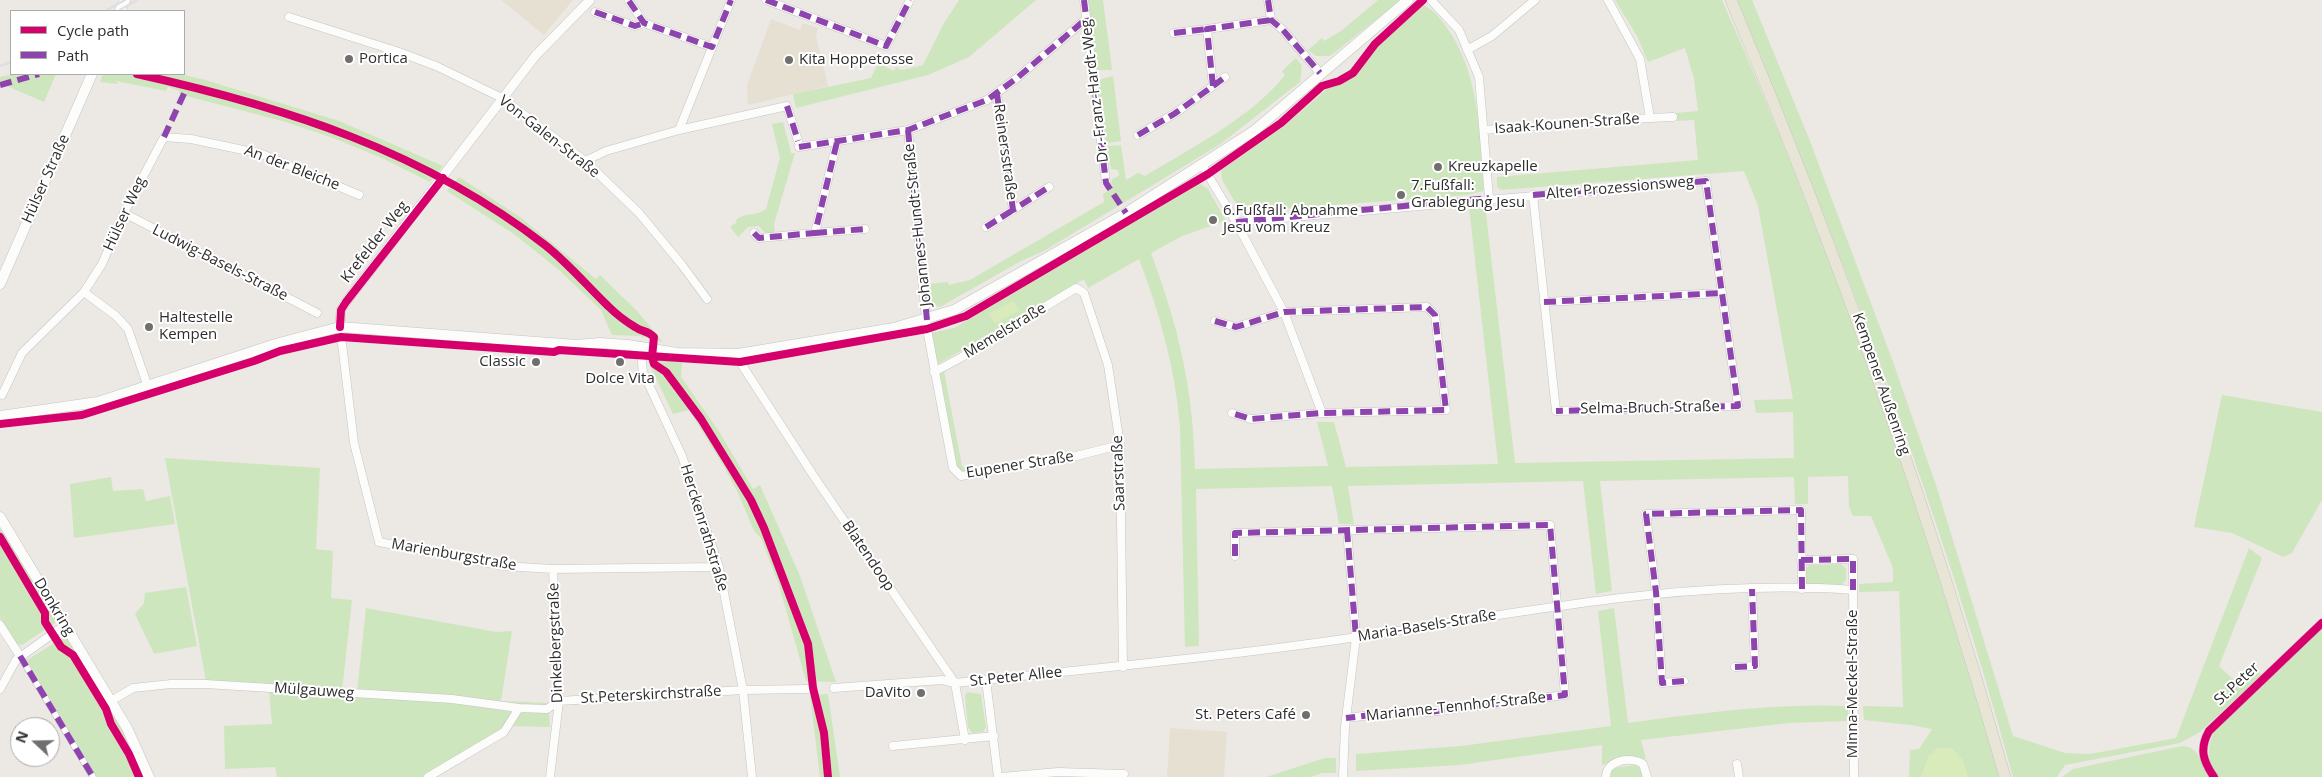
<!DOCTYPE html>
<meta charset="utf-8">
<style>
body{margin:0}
#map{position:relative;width:2322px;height:777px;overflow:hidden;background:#ece8e4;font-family:"Open Sans",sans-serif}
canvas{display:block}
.legend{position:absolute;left:10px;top:10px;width:175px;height:65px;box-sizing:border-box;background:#fff;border:1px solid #ababab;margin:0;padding:6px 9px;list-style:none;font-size:15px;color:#2e2e2e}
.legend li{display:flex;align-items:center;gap:10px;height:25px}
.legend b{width:25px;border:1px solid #ababab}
.north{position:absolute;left:10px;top:717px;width:50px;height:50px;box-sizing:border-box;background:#fff;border:1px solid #ababab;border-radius:50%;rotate:291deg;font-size:14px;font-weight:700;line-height:20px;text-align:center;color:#2e2e2e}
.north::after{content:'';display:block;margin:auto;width:18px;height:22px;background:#706f6e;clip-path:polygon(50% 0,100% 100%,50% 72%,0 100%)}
</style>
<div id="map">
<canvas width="2322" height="777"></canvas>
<ul class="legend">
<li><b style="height:6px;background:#d6006c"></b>Cycle path</li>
<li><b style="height:6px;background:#8e44ad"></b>Path</li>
</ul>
<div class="north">N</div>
</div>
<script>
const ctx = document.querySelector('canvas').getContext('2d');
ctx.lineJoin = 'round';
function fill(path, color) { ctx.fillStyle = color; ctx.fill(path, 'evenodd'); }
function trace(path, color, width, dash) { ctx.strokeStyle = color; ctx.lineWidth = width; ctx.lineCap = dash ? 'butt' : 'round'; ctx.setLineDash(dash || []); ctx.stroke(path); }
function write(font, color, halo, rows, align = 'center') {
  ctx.font = font + ' "Open Sans",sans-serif'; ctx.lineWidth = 4; ctx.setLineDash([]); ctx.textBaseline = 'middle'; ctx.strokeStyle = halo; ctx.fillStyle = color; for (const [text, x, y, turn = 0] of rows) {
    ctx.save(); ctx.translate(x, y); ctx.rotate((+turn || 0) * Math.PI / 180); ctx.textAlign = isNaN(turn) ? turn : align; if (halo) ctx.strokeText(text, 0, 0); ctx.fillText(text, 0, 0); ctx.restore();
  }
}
const education = new Path2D(`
 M501,0H573L544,35Z
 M771,19L800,30L803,23L818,28L816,36L828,86L748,105L747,85Z
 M1170,728L1227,732L1224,777H1167Z`);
const green = new Path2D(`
 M959,0H1036L969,57L928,75L796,108L793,94L871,78L878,63L894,71L896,67L902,70L923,65L944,23Z
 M1088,0H1103L1112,70H1097Z
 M1378,0H1401L1330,56H1316L1308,50L1322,38L1324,41L1341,31Z
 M1615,0H1722C1834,252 1923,512 2000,777H1909L1910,750L1919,749L1932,729L1911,725L1864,720L1863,706L1903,707L1899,591L1859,592V584L1893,582V568L1871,516H1853L1849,507L1848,476L1808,477V504H1795L1794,477L1600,481L1612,591L1596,594L1583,481L1348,486L1354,524H1339L1332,486L1196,489L1199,646L1185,647L1180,427C1175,368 1160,314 1139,259L1088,288L1084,279L938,364L931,333L954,328L1199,183L1208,189L1225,219V221L1182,236L1151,253C1179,329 1193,387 1195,469L1328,466L1317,422H1334L1346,467L1498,464L1469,207L1485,205L1515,463L1794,458L1793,412L1756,413L1754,400L1793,399L1758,206L1744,171L1501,190L1497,187V177L1698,160L1694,120L1676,121V113L1698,111L1694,79L1685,48L1648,62L1637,36Z
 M1737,0H1752L1808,136L1892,359L1937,488L2013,736L2065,753L2090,754L2176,738L2249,548L2262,558L2219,666L2237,683L2254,667L2262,675L2200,732L2180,743L2065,765L2057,777H2013C1941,511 1842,254 1737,0Z
 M1423,5C1433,9 1439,17 1445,25C1481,74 1479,134 1484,191L1467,195L1241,212L1222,180L1221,170L1283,127Z
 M1296,58L1302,66L1300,82L1219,145L1044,251L1021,261L940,307L933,305L928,284L948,282L949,285L970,280L1104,202L1103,194L1111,189L1112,179L1119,176L1118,170L1111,169L1106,148L1108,146L1121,145L1126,180L1138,173L1145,176C1190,149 1253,116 1285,75L1282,71Z
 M14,74H56L44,102L0,83V77Z
 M103,74H179L202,79L339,121L443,166L430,182L382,158L333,138L286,122L179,94L180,91L168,87L166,91L116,81L118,84L100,82Z
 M1113,76L1121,141L1108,143L1106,141L1098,80Z
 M783,122L791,153H795L774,224L775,234L767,235L759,226L748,227L738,237L730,227L737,222L736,220C745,212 756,217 766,209L780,158L772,124Z
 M459,177L520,217L596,279L600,275L637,311L663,342L640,336L612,335L601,310L559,270L514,234L447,191Z
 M647,359L682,362L681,377L720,433L753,489L760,485L800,576L836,682L806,681L779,585L761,538L754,531L738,493L723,465L689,410L673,414Z
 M944,371L962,466L969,471L963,472L957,466L940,374Z
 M2222,395L2322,412V500L2292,553L2283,557L2232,533L2194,527Z
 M165,458L320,468L316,549L333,551L331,598L352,600L342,691L206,681Z
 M111,477L113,491L143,489L146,501L170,496L175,524L74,538L70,484Z
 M0,528L56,617L55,623L22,645L17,644L0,618Z
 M1841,564L1846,569V580L1841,585L1810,586L1805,581V570L1809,565Z
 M186,587L197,646L154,654L135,614L144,603L145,593Z
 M366,608L496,632L512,631L501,701L550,703L549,707L501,705L357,692Z
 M1614,608L1628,723C1701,713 1774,703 1848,706V721L1789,723L1641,740L1646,759C1630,757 1618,759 1602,765V745L1460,765L1356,771V754L1461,746L1611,726L1598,611Z
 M2322,629V777H2217C2204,758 2208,742 2219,722Z
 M64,637H67L118,720L145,777H97L27,660Z
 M269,690L451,702L513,712L504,730L424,777H277L275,767L225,769L224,726L272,724Z
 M967,692L981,694L986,727L983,732L972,733L968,727L965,696Z
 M828,694L840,777H820L810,695Z
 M521,711L549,712L550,727L511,726Z
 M2182,746C2201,747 2200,764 2209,777H2062L2073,769Z
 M1325,758H1336V773H1322L1310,777H1266Z
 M1635,765L1639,767L1644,777H1609L1613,768Z`);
const pitch = new Path2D(`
 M1013,301L1019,310L995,324L989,314Z
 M1938,748H1952L1963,760L1968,777H1921L1928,756Z`);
const pedestrian = new Path2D(`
 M20,656L93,777`);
const minor = new Path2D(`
 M766,0L886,46L910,0
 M1084,0L1106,183
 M1268,0L1271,20L1283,30L1320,73
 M1431,0L1459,30L1479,77L1489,198
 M629,1L644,23L712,47
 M595,12L635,26L644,23
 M289,17L399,52L436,66L502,98L585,161L639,213L682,265L707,299
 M1174,33L1207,29
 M1467,50L1492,36L1535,0
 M1213,86L1225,77
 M997,94L1013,210L1049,187
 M1650,118L1673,117
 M679,130L731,0
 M908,130L927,329L953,468L961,476L1068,458L1120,445
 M1484,130L1650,118L1640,59L1608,0
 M1138,135L1174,114L1213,86L1207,29L1271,20
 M799,147L908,130L987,100L1017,78L1086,19
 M585,161L606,151L679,130L787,106L798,141
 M1202,165L1236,222L1284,312L1322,413
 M124,213L317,313
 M1236,222L1706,181L1738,406L1556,411L1533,195
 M986,227L1013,210
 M754,233L759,238L815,233L837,142
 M815,233L865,229
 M84,292L116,316L128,329L148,387
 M1544,302L1722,293
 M1215,321L1236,327L1284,312L1427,307L1435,315L1446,410L1322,413L1251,419L1232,413
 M340,327L354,443L379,542L504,566L553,569L719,567
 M640,346L643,372L682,456L719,567L743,690L752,777
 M738,354L740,362L815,478L955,683L965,740
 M934,372L962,357L1076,288L1084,293L1108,365L1120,445L1123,667
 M2,395L22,353L84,292L102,264L124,213L164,137L191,139L262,154L359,195
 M1235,556V533L1550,525L1565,695L1430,712L1405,711L1346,718
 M1801,560L1853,559L1854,777
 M0,625L20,656
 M1735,667L1755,666L1752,589
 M986,680L998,777
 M1684,681L1662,683L1656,592L1646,514L1801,510L1802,589
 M834,688L942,680L955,683C1089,669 1223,657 1357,637C1521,613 1686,578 1853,590
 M0,689L16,660L65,625
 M111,701L133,688L171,684H205L452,699L519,708
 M893,746L994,736
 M1737,764L1739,777
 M428,777L504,732L519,708L547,709L559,701L743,690L807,689
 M550,777L559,701L553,569
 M1001,777L1058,772L1124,774
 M1343,777L1345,727L1356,637L1347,530
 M1606,777C1606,760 1631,756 1643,764L1647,777
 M2214,777C2203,761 2199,749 2209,731L2322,623`);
const tertiary = new Path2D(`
 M340,327L341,310L346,302L536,55L590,0`);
const secondary = new Path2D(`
 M120,11L125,0
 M0,284L92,74
 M0,416L98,402L279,343L340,327L576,345L600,343L628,345L677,353L738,354L894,328L954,310L1126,213L1254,131L1408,0
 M0,517L127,728L149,777`);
const primary = new Path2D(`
 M1731,0C1838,254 1930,512 2005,777`);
const rail = new Path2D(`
 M120,10L137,0
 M105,11L125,0
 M0,66L11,62`);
const quiet = new Path2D(`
 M766,0L886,46L910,0
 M1084,0L1106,183L1126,213
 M1268,0L1271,20L1283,30L1320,73
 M629,1L644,23L712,47L731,0
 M595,12L635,26L644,23
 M1174,33L1207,29
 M0,85L39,74
 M1213,86L1225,77
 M997,94L1013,210L1049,187
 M787,106L798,141
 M908,130L927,320
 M1138,135L1174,114L1213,86L1207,29L1271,20
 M164,137L188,85
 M799,147L908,130L987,100L1017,78L1086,19
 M1533,195L1706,181L1738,406L1556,411
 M1236,222L1489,198
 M986,227L1013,210
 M754,233L759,238L815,233L837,142
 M815,233L865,229
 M1544,302L1722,293
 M1215,321L1236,327L1284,312L1427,307L1435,315L1446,410L1322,413L1251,419L1232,413
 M1347,530L1356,637
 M1235,556V533L1550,525L1565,695L1430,712L1405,711L1346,718
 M1801,560L1853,559V590
 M20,656L93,777
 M1735,667L1755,666L1752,589
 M1684,681L1662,683L1656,592L1646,514L1801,510L1802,589`);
const cycleway = new Path2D(`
 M137,74C285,107 424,151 545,245C569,264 587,286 608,306C616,314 625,321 635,327C642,332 647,330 654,337L652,357L654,364L666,372L701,419L751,500L764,528L808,644L813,688L824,733L828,777
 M340,327L341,310L346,302L443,178
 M0,424L82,415L254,361L280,351L341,337L554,352L559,350L740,362L927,329L966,316L1208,174L1281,123L1322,86L1339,81L1353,73L1375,44L1423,0
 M0,537L45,613V622L61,647L73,655L106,709L111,724L129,754L139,777
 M2214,777C2203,761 2199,749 2209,731L2322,623`);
const markers = [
 [349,59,5,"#706f6e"],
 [789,60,5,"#706f6e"],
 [1438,167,5,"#706f6e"],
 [1401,195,5,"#706f6e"],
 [1213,220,5,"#706f6e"],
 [149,327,5,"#706f6e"],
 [536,362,5,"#706f6e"],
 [620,362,5,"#706f6e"],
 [921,693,5,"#706f6e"],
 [1306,715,5,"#706f6e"]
];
const poiNames = [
 ["Portica",359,59],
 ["Kita Hoppetosse",799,60],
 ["Kreuzkapelle",1448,167],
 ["7.Fußfall:",1411,186],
 ["Grablegung Jesu",1411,203],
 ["6.Fußfall: Abnahme",1223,211],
 ["Jesu vom Kreuz",1223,228],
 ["Haltestelle",159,318],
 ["Kempen",159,335],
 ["Classic",526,362,"right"],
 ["Dolce Vita",620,379,"center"],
 ["DaVito",911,693,"right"],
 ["St. Peters Café",1296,715,"right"]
];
const streetNames = [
 ["Dr.-Franz-Hardt-Weg",1095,91,-97],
 ["Isaak-Kounen-Straße",1567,124,-4],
 ["Von-Galen-Straße",549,137,38],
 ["Reinersstraße",1005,152,82],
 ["An der Bleiche",292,168,21],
 ["Hülser Straße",46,179,-66],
 ["Alter Prozessionsweg",1620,188,-5],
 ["Hülser Weg",125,214,-65],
 ["Johannes-Hundt-Straße",918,225,-96],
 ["Krefelder Weg",375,242,-52],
 ["Ludwig-Basels-Straße",220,263,27],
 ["Memelstraße",1005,331,-31],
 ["Kempener Außenring",1881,384,71],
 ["Selma-Bruch-Straße",1650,408,-1],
 ["Eupener Straße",1020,465,-9],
 ["Saarstraße",1119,473,-92],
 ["Herckenrathstraße",704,528,73],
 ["Marienburgstraße",454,555,10],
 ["Blatendoop",868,556,56],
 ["Donkring",54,607,59],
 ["Maria-Basels-Straße",1427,626,-9],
 ["Dinkelbergstraße",556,643,-92],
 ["St.Peter Allee",1016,677,-6],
 ["Minna-Meckel-Straße",1853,684,-90],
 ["St.Peter",2237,684,-43],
 ["Mülgauweg",314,691,4],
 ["St.Peterskirchstraße",651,695,-3],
 ["Marianne-Tennhof-Straße",1456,707,-6]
];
fill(education, '#e6e0d3');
fill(green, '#cee6be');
fill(pitch, '#d9eabb');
trace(pedestrian, '#c5c4c5', 7);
trace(minor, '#c5c4c5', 9);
trace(tertiary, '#c5c4c5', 10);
trace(secondary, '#c5c4c5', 11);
trace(primary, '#c6c5c4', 12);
trace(pedestrian, '#fcfcfb', 5.5);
trace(minor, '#fcfcfb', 8);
trace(tertiary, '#fcfcfb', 9);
trace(secondary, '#fcfcfb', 10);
trace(primary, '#e8e4d6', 11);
trace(rail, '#dfdfe1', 2.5);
trace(quiet, '#8e44ad', 6, [12, 6]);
trace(cycleway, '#d6006c', 8);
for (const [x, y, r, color] of markers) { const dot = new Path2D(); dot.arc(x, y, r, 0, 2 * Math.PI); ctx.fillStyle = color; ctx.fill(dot); trace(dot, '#fff', 2); }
write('15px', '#2e2e2e', '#fff', poiNames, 'left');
write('15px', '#2e2e2e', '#fff', streetNames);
</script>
